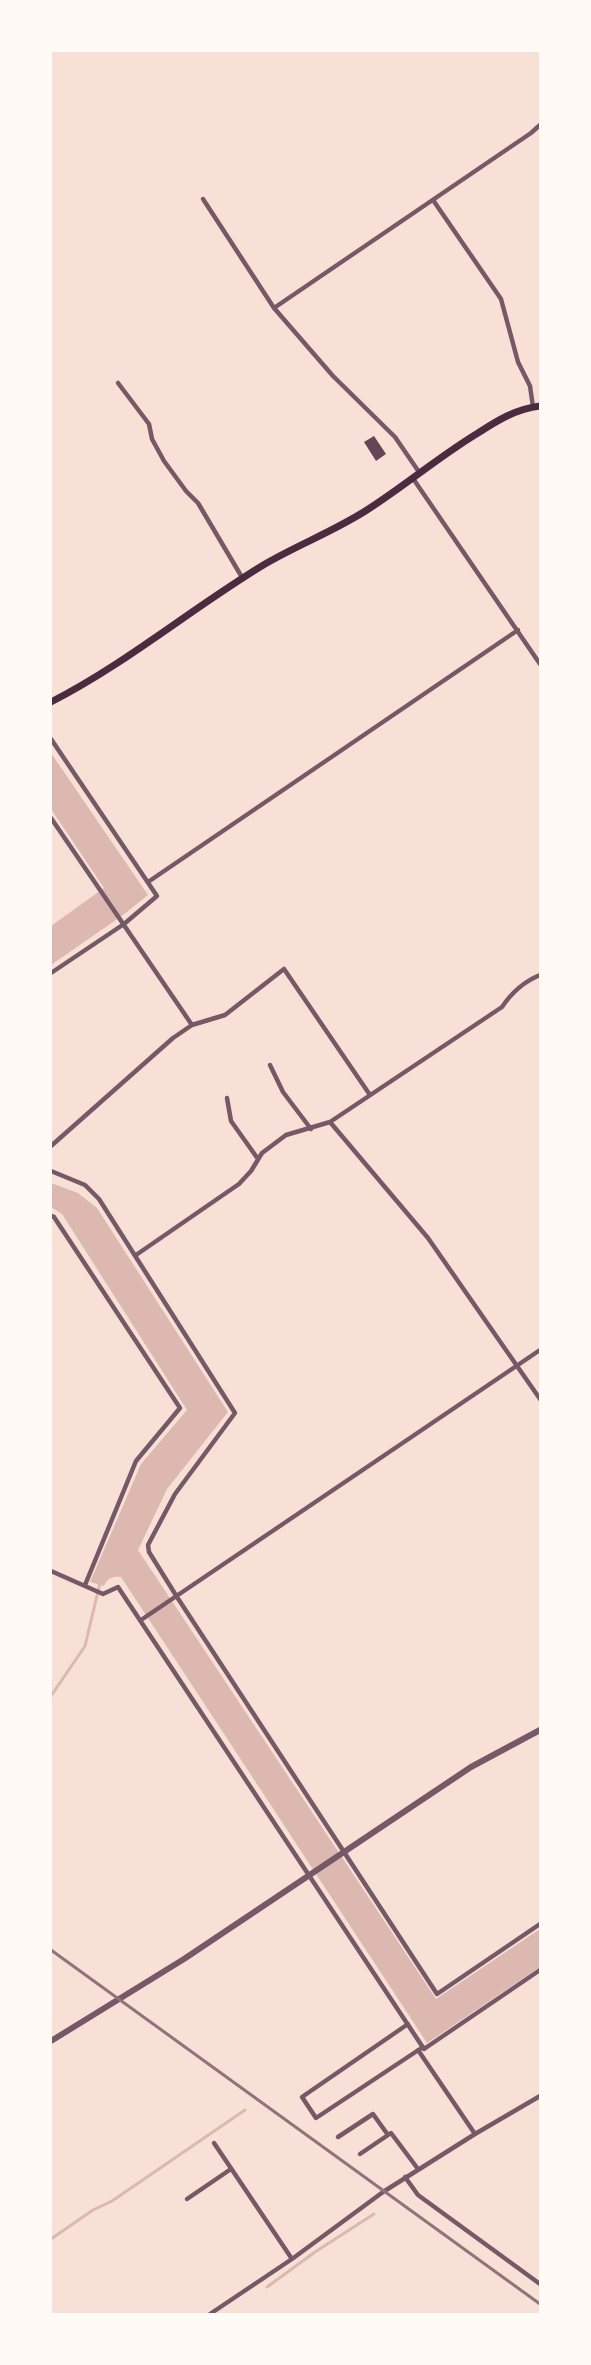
<!DOCTYPE html>
<style>
body{margin:0}
#map{position:relative;width:591px;height:2365px;overflow:hidden;background:#f7e1d7;font-family:Jost,sans-serif}
canvas{display:block}
.frame{position:absolute;inset:0;border:52px solid #fffaf5;pointer-events:none}
</style>
<div id="map">
<canvas width="591" height="2365"></canvas>
<div class="frame"></div>
</div>
<script>
const ctx = document.querySelector('canvas').getContext('2d');
ctx.lineJoin = 'round';
function fill(path, color) { ctx.fillStyle = color; ctx.fill(path, 'evenodd'); }
function trace(path, color, width, dash) { ctx.strokeStyle = color; ctx.lineWidth = width; ctx.lineCap = dash ? 'butt' : 'round'; ctx.setLineDash(dash || []); ctx.stroke(path); }
const water = new Path2D(`
 M51,753L148,895L123,915L51,965V926L104,888L51,809Z
 M51,1183L78,1193L97,1208L228,1412L167,1489L138,1550L436,1999L540,1929V1967L427,2043L121,1577C113,1576 107,1578 104,1586L90,1582L141,1464L187,1410L62,1214L51,1207Z`);
const stream = new Path2D(`
 M51,1696L85,1646L100,1583
 M51,2239L93,2210L112,2201L245,2110
 M267,2287L315,2252L374,2214`);
const building = new Path2D(`
 M374,436L386,454L376,461L364,442Z`);
const minor = new Path2D(`
 M203,199L274,308L333,376L395,437L419,472
 M433,200L501,299L518,362L530,386L533,407
 M274,308L531,133L540,125
 M118,383L149,424L152,439L164,461L186,491L198,503L243,579
 M412,477L540,664
 M51,739L157,896L124,924L51,973
 M51,818L192,1025
 M148,882L518,630
 M270,1065L283,1092L311,1129
 M227,1098L231,1121L258,1159
 M330,1122L428,1238L540,1399
 M51,1146L173,1038L192,1025L225,1015L284,969L370,1095
 M51,1171L85,1185L99,1199L235,1413L175,1494L148,1545L149,1552L177,1597L437,1994L540,1924
 M51,1216L54,1217L180,1408L136,1461L85,1585
 M136,1255L239,1184L251,1171L262,1153L286,1135L330,1122L502,1007C512,992 523,982 540,975
 M51,1571L103,1594L118,1587L424,2049L540,1970
 M141,1620L540,1350
 M408,2024L302,2097L316,2118L423,2047
 M418,2050L475,2134
 M338,2137L373,2114L388,2135
 M214,2143L292,2259
 M360,2154L391,2133L418,2169
 M405,2177L418,2195L540,2284
 M187,2199L231,2169
 M210,2314L292,2259L383,2192L475,2134L540,2096`);
const tertiary = new Path2D(`
 M51,2041L184,1959L471,1767L540,1730`);
const secondary = new Path2D(`
 M51,702C127,663 192,608 265,564C299,544 337,530 370,508C407,484 440,456 478,433C498,420 516,409 540,406`);
const rail = new Path2D(`
 M51,1950L540,2304`);
fill(water, '#dcb8b0');
trace(stream, '#dcb8b0', 3);
fill(building, '#644757');
trace(minor, '#755966', 4.5);
trace(tertiary, '#755966', 6);
trace(secondary, '#4a2c40', 7);
trace(rail, '#8f747c', 3);
</script>
